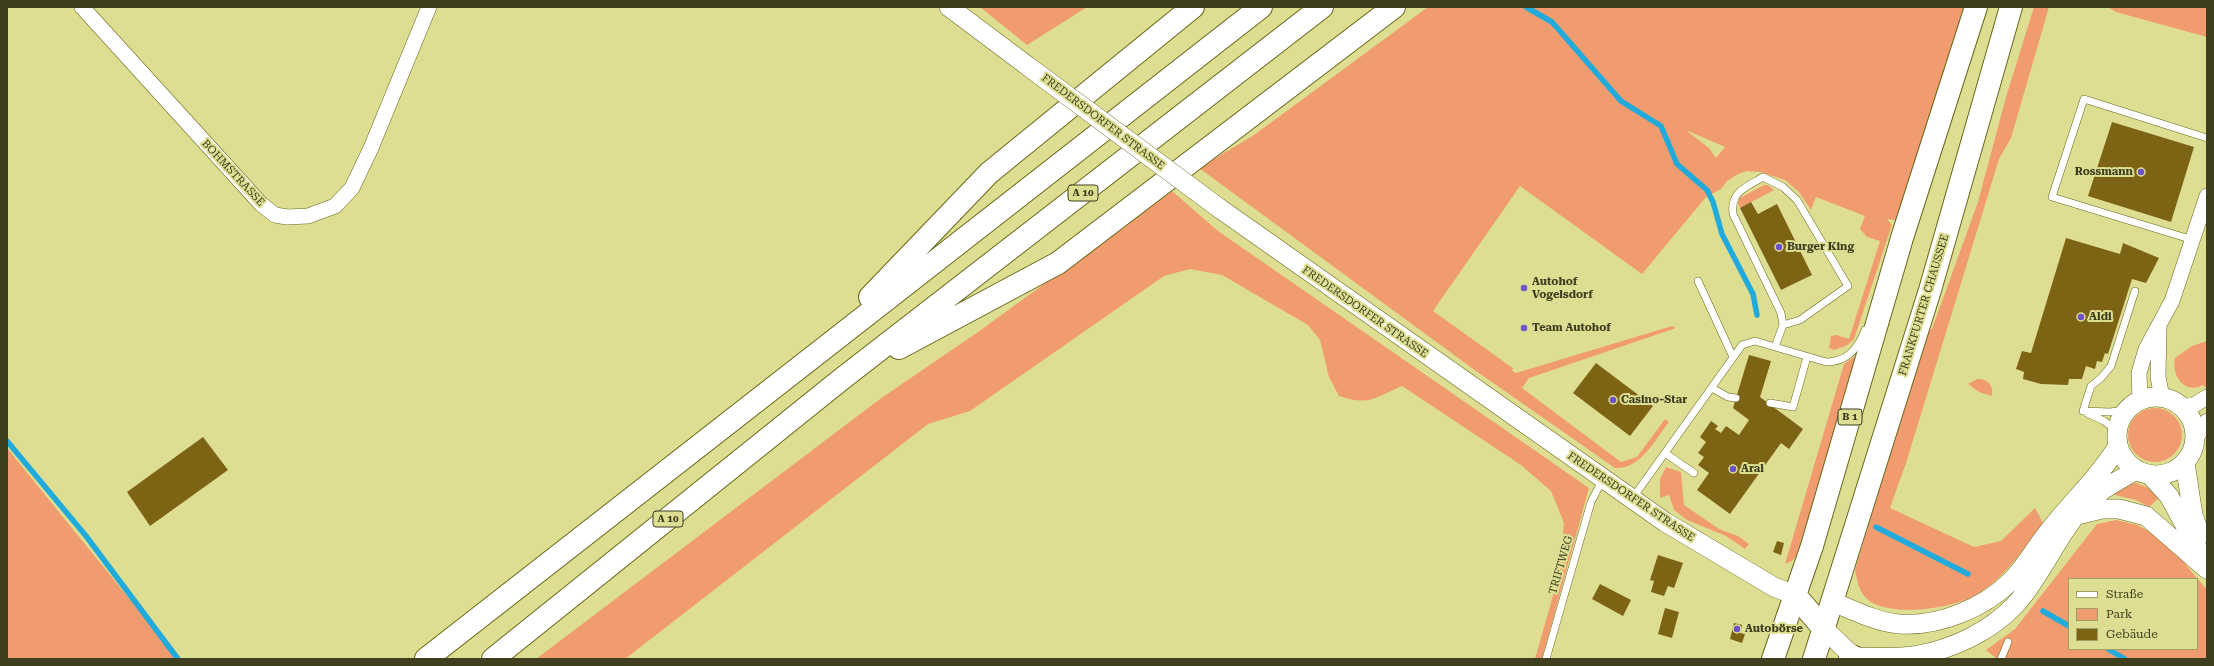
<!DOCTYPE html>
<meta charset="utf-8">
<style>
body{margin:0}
#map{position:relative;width:2214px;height:666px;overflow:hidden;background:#dede93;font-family:"Roboto Serif",serif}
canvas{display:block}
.frame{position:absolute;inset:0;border:8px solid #3f3f20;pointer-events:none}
.legend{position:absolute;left:2068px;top:578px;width:130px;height:72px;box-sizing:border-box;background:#dede93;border:1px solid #9e9e65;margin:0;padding:5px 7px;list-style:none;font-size:12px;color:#3f3f20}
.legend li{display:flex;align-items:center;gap:8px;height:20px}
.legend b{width:20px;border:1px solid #9e9e65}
</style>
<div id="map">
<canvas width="2214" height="666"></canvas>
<div class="frame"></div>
<ul class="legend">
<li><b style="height:5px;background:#fff"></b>Straße</li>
<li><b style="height:11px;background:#f19c6e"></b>Park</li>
<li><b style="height:11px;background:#7d6314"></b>Gebäude</li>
</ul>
</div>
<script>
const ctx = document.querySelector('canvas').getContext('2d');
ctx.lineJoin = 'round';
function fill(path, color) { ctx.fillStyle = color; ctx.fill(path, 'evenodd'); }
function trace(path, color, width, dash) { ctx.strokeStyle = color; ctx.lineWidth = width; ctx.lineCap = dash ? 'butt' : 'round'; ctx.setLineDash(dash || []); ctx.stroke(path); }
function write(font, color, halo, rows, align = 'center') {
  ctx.font = font + ' "Roboto Serif",serif'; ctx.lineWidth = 4; ctx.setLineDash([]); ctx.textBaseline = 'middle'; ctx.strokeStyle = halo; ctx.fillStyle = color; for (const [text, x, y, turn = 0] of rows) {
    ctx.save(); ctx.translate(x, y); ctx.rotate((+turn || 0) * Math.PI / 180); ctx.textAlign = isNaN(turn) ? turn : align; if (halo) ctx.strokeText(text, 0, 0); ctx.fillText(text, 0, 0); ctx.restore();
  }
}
const green = new Path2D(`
 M980,7H1087L1027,45Z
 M1428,7H1969L1902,221L1887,219L1892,225L1854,339L1846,346L1834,350L1829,348L1831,336L1836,335L1849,339L1880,241L1867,237L1860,229L1865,216L1816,197L1811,210L1799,192L1785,180L1760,172L1747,171L1738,174L1727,181L1721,189L1706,197L1642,274L1520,186L1433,311L1514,369L1511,370L1516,373L1672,326L1676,328L1529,378L1522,388L1621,462L1637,457L1665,419L1669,422C1654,441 1641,469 1615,468L1476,371L1199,168L1254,135ZM1687,131H1688L1725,147L1716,158L1709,148Z
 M2034,7H2049L2011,138L1999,159L1907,460L1890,508L1974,547L2001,541L2035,508L2043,523C2023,550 2002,582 1972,597C1948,609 1883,619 1864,596C1858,588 1857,579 1855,570L1927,329H1932L1978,202L2006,97Z
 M2108,7H2207V37L2116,12Z
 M1764,185H1768L1774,190L1740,208L1738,203L1740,198Z
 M1172,191L1218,231L1589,488L1542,659H1535L1560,571L1564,523L1551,491L1521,465L1402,386C1374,398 1369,406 1339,396L1329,377L1320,340L1308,325L1222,275L1190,269L1164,276L970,411L928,424L625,659H536L880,399L978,332Z
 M2207,341V389L2203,385C2185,395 2171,376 2175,358L2192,346Z
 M1863,350L1796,556L1792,561L1785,564L1844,364Z
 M1977,379C1987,378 1994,385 1992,396L1979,392L1968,384Z
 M2128 435a27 27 0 1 1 54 0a27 27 0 1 1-54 0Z
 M7,448L175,655V659H7Z
 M1666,467L1681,472L1684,505L1719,529L1738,536L1749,544L1745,549L1726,536L1687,520L1674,510L1669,495L1660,498V479Z
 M2136,483L2151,489L2160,497L2149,507L2136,500L2111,494L2128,484Z
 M2116,520L2137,525L2148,531L2154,527L2207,590V659H1997L1986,650L2015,629L2097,524ZM2069,579H2197V649H2069Z`);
const stream = new Path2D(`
 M1526,7L1552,22L1621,101L1661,126L1677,164L1707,190L1713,202L1722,234L1753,294L1757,315
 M7,441L86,536L178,659
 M1876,527L1968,574
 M2043,611L2069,626
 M2108,649L2125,659`);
const building = new Path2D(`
 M2112,122L2194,147L2171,222L2088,196Z
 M1751,202L1758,214L1777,204L1812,275L1781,290L1740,208Z
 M2066,238L2120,254L2123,243L2159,258L2146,283L2132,279L2108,354L2105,353L2102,362L2097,361L2095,369L2086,366L2082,379H2069L2068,385L2041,384L2023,379L2024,372L2016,369L2022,351L2031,353Z
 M1749,355L1771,361L1760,397L1803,429L1789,449L1781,443L1730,514L1697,490L1709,473L1698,465L1704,457L1698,453L1706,442L1700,437L1711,421L1718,426L1715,429L1721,433L1726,426L1739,435L1749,420L1733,408Z
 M1596,363L1653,406L1630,436L1573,393Z
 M203,437L228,470L150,526L127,492Z
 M1777,541L1784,543L1781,555L1773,552Z
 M1658,555L1683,563L1674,588L1668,586L1664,596L1651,592L1654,581L1650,580Z
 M1600,584L1631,600L1623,616L1592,599Z
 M1665,608L1679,612L1672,638L1658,634Z
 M1734,623L1742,625L1740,633L1745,634L1742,643L1730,639Z`);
const service = new Path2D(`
 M2193,240L2052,197L2084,99L2207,138
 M1698,281L1733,357
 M1775,347L1783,325L1800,320L1848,286L1797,200L1783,187L1763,177C1747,187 1730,191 1733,214L1781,313L1783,325
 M1712,388L1728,397L1736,398
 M1770,403L1793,407L1807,357
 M2083,411L2091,386L2101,378L2111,366L2135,291
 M2083,411L2110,412L2127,410
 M2087,413L2104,421L2117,431
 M1665,453L1694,473
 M1632,499L1742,345L1755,341L1826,362C1847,362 1858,349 1865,330
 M1546,659L1591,502L1603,479
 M2001,659L2008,642`);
const minor = new Path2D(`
 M82,7L261,204L275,215L287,217L308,216L335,206L352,188L371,148L429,7
 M2159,326L2158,377L2162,397
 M2140,400L2139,373L2146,349L2172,301L2207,196
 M2183,407L2194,405L2207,397
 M2196,438L2207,421`);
const tertiary = new Path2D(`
 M949,7L1029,67
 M1219,208L1665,522L1774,587L1795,595
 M2117 436a39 39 0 1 1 78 0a39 39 0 1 1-78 0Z
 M2185,463L2193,515L2200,535
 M2150,475L2169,496L2205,562
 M2077,515L2102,509H2119L2146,516L2207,569
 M1833,602C1853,610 1876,622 1899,624C1938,627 1984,608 2011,581C2025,567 2034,550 2046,535C2069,504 2098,479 2118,446
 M1824,629L1854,657C1875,657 1897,659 1918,655C1953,649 1991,631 2016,604C2046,571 2061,522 2097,494C2109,485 2123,478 2136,470`);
const primary = new Path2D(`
 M1795,595L1824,629
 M1773,659L1812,546L1902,238L1976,7
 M1814,659L1930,290L2011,7
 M1850,659L1854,657`);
const motorway = new Path2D(`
 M870,297L989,173L1193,7
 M899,348L1058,263L1394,7
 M426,659L1261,7
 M493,659L843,378L1322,7`);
const tertiaryBridge = new Path2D(`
 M1029,67L1219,208`);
const markers = [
 [2141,172,4,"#6b51ca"],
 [1779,247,4,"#6b51ca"],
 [1524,288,4,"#6b51ca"],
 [2081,317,4,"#6b51ca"],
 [1524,328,4,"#6b51ca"],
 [1613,400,4,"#6b51ca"],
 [1733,469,4,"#6b51ca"],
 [1737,629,4,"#6b51ca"]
];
const shields = [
 [1083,193,30],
 [1850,417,24],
 [668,519,30]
];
const shieldNames = [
 ["A 10",1083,193],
 ["B 1",1850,417],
 ["A 10",668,519]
];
const streetNames = [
 ["FREDERSDORFER STRASSE",1103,122,37],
 ["BOHMSTRASSE",233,173,47],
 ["FRANKFURTER CHAUSSEE",1924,305,-73],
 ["FREDERSDORFER STRASSE",1365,312,35],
 ["FREDERSDORFER STRASSE",1631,497,34],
 ["TRIFTWEG",1561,565,-74]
];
const poiNames = [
 ["Rossmann",2133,172,"right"],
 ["Burger King",1787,247],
 ["Autohof",1532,282],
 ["Vogelsdorf",1532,295],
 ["Aldi",2089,317],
 ["Team Autohof",1532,328],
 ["Casino-Star",1621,400],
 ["Aral",1741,469],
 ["Autobörse",1745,629]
];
fill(green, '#f19c6e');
trace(stream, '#21abdc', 5.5);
fill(building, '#7d6314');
trace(service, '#68671a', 8);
trace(minor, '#68671a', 16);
trace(tertiary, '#68671a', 20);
trace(primary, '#68671a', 24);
trace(motorway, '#68671a', 24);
trace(service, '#fff', 7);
trace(minor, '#fff', 15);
trace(tertiary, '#fff', 19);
trace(primary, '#fff', 22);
trace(motorway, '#fff', 22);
trace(tertiaryBridge, '#68671a', 20, []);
trace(tertiaryBridge, '#fff', 19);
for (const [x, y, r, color] of markers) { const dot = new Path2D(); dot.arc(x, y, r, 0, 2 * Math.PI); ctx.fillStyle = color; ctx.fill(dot); trace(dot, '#dede93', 1.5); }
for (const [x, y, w] of shields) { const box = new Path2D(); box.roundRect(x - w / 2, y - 8, w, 16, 3); ctx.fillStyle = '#dede93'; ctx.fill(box); trace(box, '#3f3f20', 1); }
write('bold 10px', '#3f3f20', null, shieldNames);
write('11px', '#3f3f20', '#dede93', streetNames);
write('bold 11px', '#3f3f20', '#dede93', poiNames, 'left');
</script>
